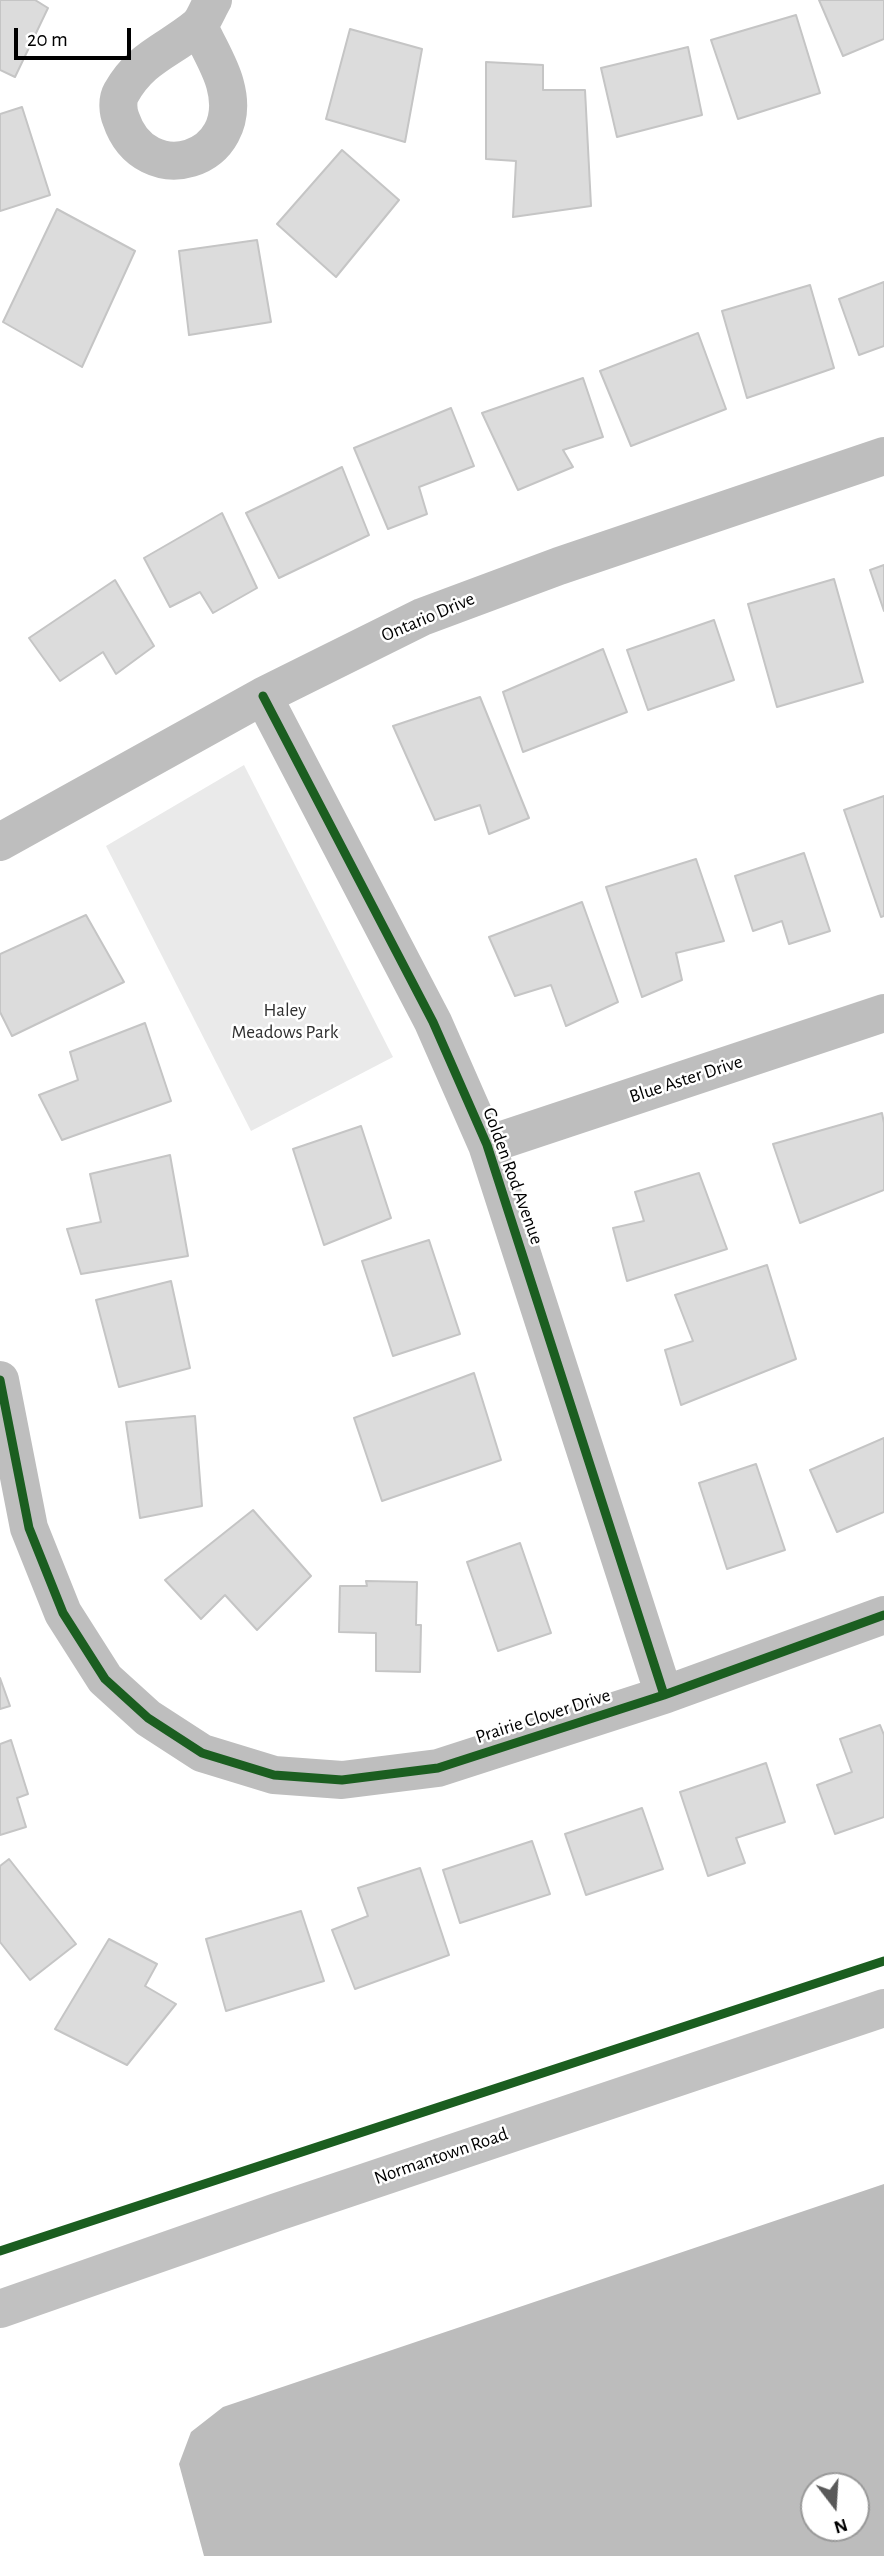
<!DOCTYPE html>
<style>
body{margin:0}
#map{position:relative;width:884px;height:2556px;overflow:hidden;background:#fff;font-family:"Alegreya Sans",sans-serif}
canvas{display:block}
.north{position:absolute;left:800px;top:2472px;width:70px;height:70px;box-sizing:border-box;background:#fff;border:2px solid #999;border-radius:50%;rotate:163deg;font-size:19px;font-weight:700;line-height:28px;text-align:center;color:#000}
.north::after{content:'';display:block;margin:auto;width:24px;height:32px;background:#595959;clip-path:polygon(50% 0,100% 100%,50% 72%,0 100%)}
.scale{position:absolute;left:14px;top:28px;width:117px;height:32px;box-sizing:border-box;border:4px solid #000;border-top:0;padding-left:9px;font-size:21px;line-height:24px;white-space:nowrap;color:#000;-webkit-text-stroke:5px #fff;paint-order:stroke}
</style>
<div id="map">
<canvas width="884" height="2556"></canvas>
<div class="north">N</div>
<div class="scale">20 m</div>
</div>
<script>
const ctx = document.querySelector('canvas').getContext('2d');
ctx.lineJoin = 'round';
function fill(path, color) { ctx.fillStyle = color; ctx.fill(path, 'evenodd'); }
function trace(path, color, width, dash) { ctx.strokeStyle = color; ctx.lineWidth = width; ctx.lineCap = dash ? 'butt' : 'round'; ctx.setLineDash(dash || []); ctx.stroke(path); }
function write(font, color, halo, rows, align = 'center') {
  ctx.font = font + ' "Alegreya Sans",sans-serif'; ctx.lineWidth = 5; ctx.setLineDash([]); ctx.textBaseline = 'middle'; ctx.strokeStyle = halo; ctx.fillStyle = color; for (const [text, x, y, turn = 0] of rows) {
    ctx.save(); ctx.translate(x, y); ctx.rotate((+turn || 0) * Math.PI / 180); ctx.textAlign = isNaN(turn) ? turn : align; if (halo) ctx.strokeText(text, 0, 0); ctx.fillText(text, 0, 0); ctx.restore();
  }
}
const green = new Path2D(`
 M244,765L393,1057L251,1131L106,846Z`);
const water = new Path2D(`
 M884,2184V2556H204L179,2464L191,2432L223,2407ZM814,2486H856V2528H814Z`);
const building = new Path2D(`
 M0,0H35L48,8L15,77L0,70Z
 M819,0H884V39L843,56Z
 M796,15L820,93L738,119L711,40Z
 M350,29L422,49L405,142L326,119Z
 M688,47L702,115L617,137L601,68Z
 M486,62L543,65V90H585L591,206L513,217L516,161L486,159Z
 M22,107L50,195L0,211V114Z
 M342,150L399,200L336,277L277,224Z
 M57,209L135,251L82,367L3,322Z
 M257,240L271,322L189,335L179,251Z
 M884,282V346L859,355L839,299Z
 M810,285L834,368L747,398L722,311Z
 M698,333L726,409L631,446L600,371Z
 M583,378L603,437L563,450L573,467L518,490L482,413Z
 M451,408L474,466L419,487L427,514L388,529L354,448Z
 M342,467L369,535L279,578L246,513Z
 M222,513L257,588L213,613L200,592L170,607L144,558Z
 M884,565V611L870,570Z
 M834,579L863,682L777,707L748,604Z
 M115,580L154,646L116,674L103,652L60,681L29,638Z
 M714,620L734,680L648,710L627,650Z
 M603,649L627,712L523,752L503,692Z
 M480,697L529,818L489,834L480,805L435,820L393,726Z
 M884,796V916L881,917L844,810Z
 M804,853L830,931L789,944L782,921L753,931L735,876Z
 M696,859L724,941L676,953L682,980L642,997L606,887Z
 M582,902L618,1002L566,1026L551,985L515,996L489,937Z
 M86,915L124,982L12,1036L0,1012V954Z
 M145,1023L171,1101L62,1140L39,1095L78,1080L70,1052Z
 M882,1113L884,1123V1190L800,1223L773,1144Z
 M361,1126L391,1218L324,1245L293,1149Z
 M170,1155L188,1256L81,1274L67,1229L101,1222L90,1174Z
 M699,1173L727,1249L627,1281L613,1228L644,1221L635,1192Z
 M429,1240L460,1334L393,1356L362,1261Z
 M767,1265L796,1359L681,1405L665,1350L693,1341L675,1295Z
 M171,1281L190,1368L119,1387L96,1300Z
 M474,1373L501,1460L382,1501L354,1418Z
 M195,1416L202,1506L140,1518L126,1422Z
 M884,1438V1512L837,1532L810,1470Z
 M756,1464L785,1550L727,1569L699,1483Z
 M253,1510L311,1576L257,1630L225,1595L201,1619L165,1580Z
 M520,1543L551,1633L498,1651L467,1562Z
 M366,1581L417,1582L416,1625H421L420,1672L376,1671V1633L339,1632L340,1586H367Z
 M0,1678L10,1706L0,1709Z
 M880,1725L884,1735V1817L835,1834L817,1785L852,1772L840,1739Z
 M11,1740L28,1794L17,1798L26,1827L0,1835V1744Z
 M766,1763L785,1822L736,1838L745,1863L708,1876L680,1792Z
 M642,1808L663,1869L586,1895L565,1834Z
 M532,1841L550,1894L460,1923L443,1870Z
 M9,1859L76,1944L30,1980L0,1942V1866Z
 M420,1868L449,1955L355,1989L332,1930L368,1916L358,1888Z
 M301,1911L324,1981L226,2011L206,1939Z
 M109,1939L157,1964L145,1986L176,2004L127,2065L55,2029Z`);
const street = new Path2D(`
 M199,26C207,45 220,65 225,84C247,163 145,191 121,119C118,112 117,100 121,93C141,57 168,51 197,27C204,21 208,8 213,0
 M263,696L433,1022L487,1145L664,1695
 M0,842L263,696L422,617L559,566L884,456
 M487,1145L884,1013
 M0,1380L29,1528L63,1613L105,1679L148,1718L202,1753L274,1775L342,1780L438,1768L664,1695L884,1615`);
const secondary = new Path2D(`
 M0,2309L277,2212L884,2008`);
const cycleway = new Path2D(`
 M263,696L433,1022L487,1145L664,1695
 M0,1380L29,1528L63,1613L105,1679L148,1718L202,1753L274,1775L342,1780L438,1768L664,1695L884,1615
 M0,2251L884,1961`);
const streetNames = [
 ["Ontario Drive",428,617,-23],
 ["Blue Aster Drive",686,1079,-18],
 ["Golden Rod Avenue",513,1176,70],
 ["Prairie Clover Drive",543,1716,-18],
 ["Normantown Road",441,2156,-19]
];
const parkNames = [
 ["Haley",285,1010],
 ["Meadows Park",285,1032]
];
fill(green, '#eaeaea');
fill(water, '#bcbcbc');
fill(building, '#dcdcdc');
trace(building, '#c5c5c5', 2);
trace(street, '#bebebe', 38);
trace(secondary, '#c1c1c1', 38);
trace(cycleway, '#1b5e20', 9);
write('19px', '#000', '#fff', streetNames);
write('19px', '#2f2f2f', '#fff', parkNames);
</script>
